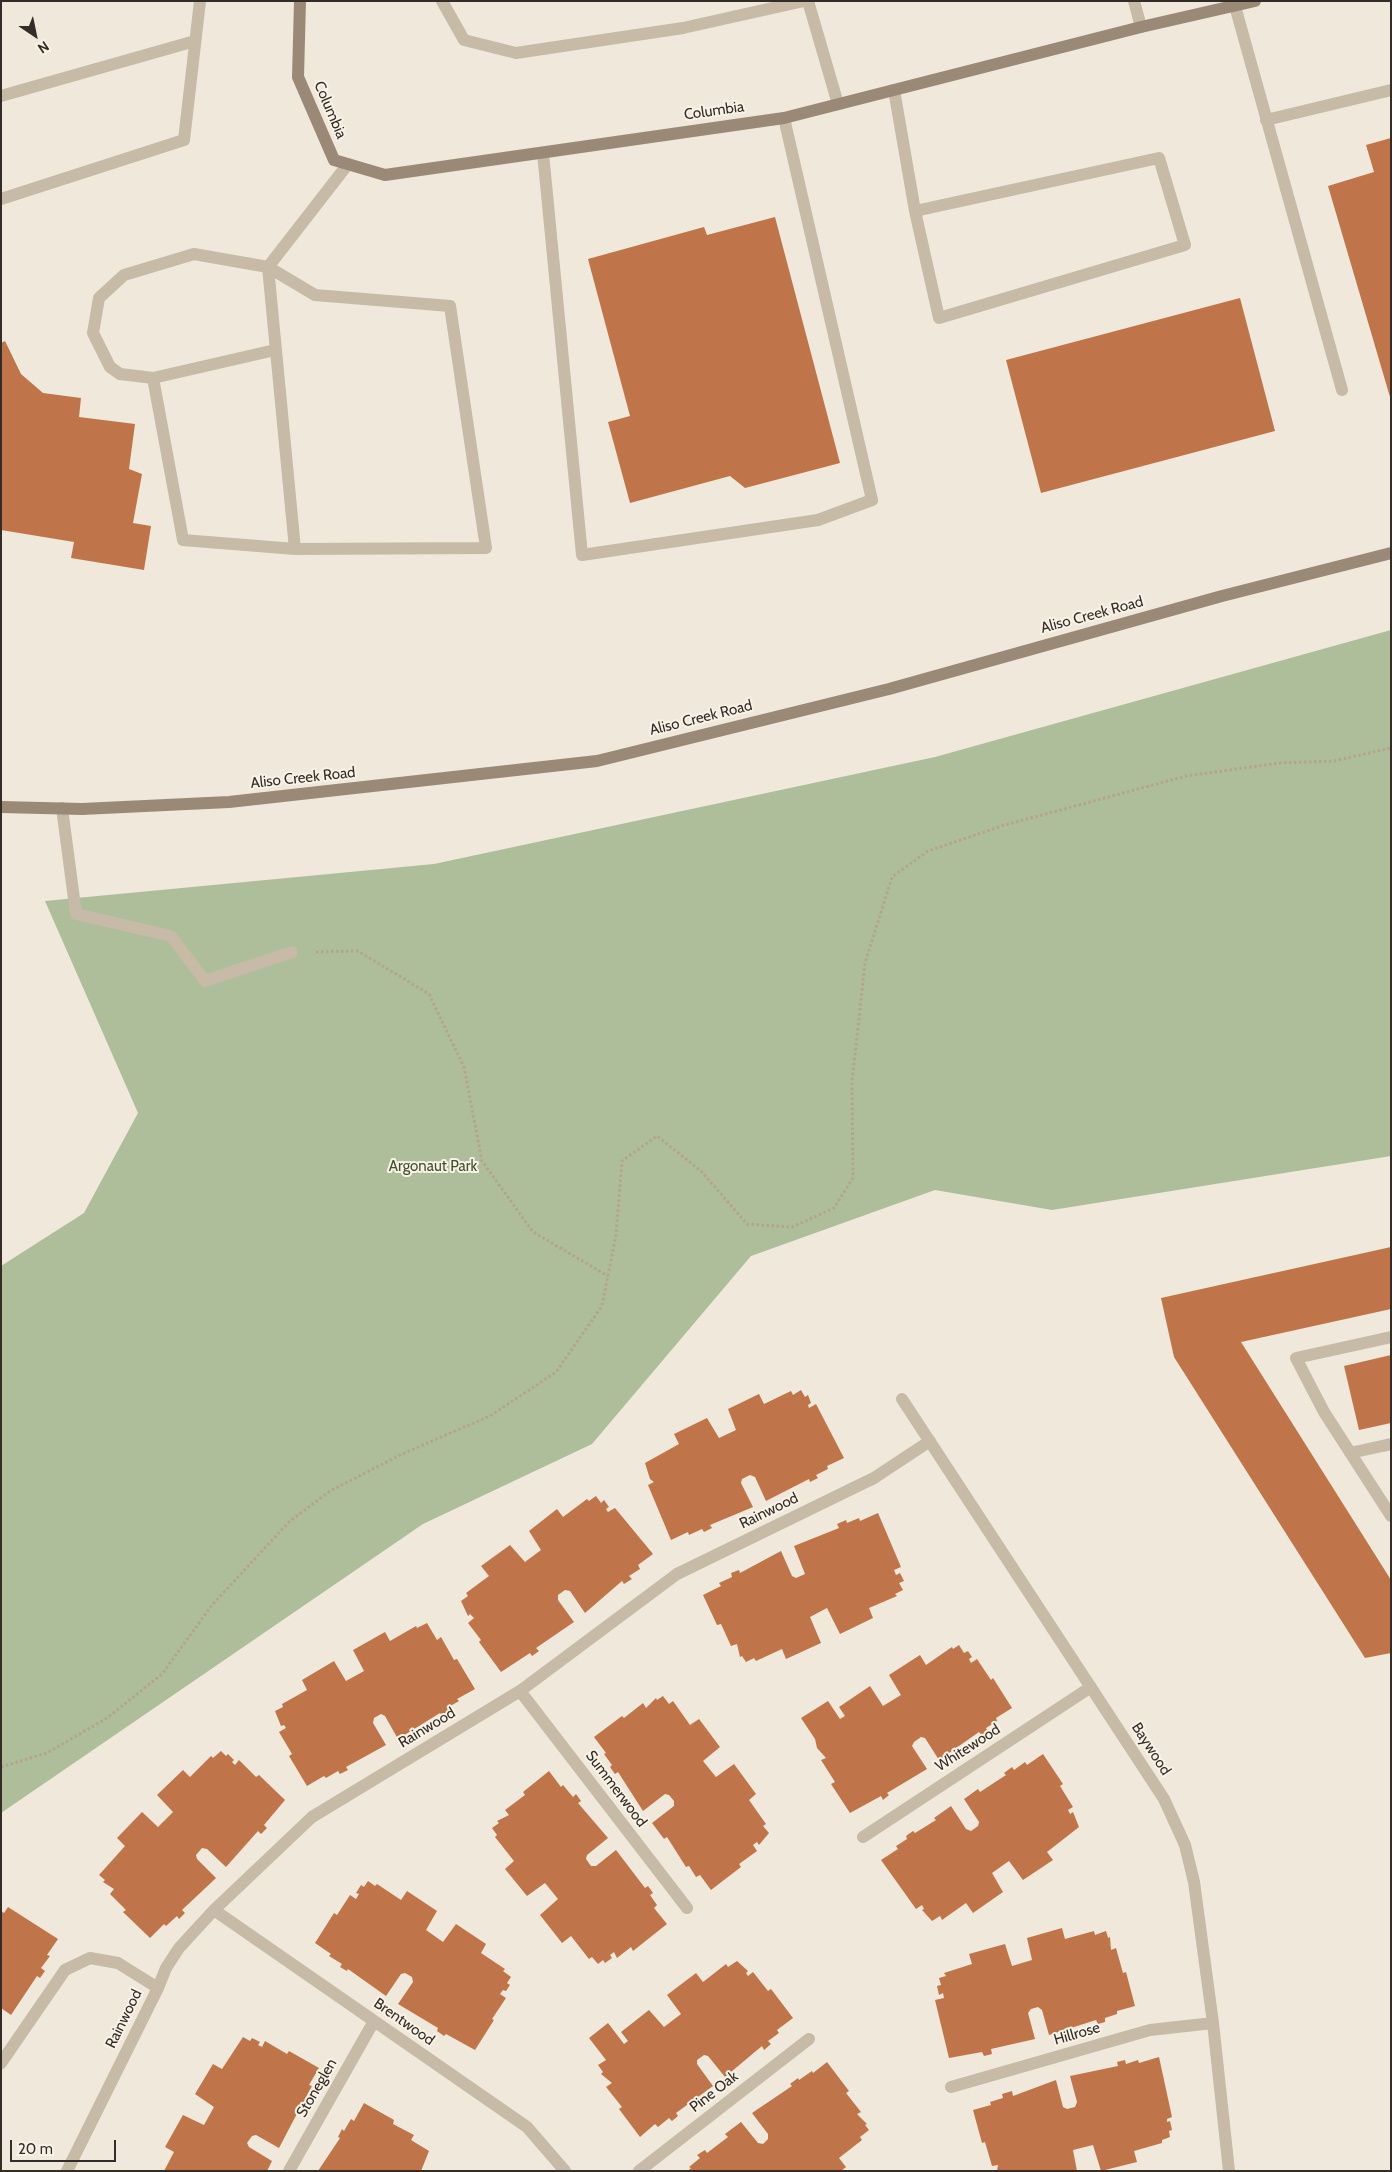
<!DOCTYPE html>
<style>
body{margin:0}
#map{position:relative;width:1392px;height:2172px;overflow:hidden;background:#f0e8da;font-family:Cabin,sans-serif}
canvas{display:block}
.frame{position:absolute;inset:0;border:2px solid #342d27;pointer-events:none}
.north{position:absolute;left:10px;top:10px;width:50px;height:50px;-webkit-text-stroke:4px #f8f2e6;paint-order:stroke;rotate:146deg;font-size:14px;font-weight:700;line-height:20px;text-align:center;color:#342d27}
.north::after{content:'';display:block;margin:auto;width:18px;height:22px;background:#342d27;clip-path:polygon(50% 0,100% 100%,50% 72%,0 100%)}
.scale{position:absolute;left:10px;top:2140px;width:106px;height:22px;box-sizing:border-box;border:2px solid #342d27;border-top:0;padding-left:6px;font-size:15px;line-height:18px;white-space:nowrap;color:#342d27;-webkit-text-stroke:4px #f8f2e6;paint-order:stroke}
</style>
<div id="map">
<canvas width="1392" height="2172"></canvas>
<div class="frame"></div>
<div class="north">N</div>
<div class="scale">20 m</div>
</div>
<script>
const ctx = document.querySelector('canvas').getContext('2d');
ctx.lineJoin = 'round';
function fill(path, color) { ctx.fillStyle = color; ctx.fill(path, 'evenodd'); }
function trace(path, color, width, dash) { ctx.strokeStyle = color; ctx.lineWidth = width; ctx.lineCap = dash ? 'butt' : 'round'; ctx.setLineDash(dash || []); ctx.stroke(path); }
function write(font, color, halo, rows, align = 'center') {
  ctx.font = font + ' Cabin,sans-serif'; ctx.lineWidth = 4; ctx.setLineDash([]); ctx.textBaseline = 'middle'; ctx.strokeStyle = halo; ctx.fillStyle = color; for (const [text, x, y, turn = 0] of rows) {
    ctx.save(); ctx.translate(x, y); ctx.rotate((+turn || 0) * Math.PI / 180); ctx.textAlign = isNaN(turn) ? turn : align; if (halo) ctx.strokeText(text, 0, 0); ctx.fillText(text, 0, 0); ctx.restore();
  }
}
const green = new Path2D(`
 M1391,630V1156L1052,1210L935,1190L751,1256L592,1444L423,1524L1,1813V1266L84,1213L138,1113L45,901L434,864L935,757Z`);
const building = new Path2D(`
 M1391,138V397H1390L1328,186L1374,172L1366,145Z
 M775,217L840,463L745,488L730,476L630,503L608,422L630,416L588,259L704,227L707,235Z
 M1240,298L1275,431L1041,493L1006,360Z
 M5,341L21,374L43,393L81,398L79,417L135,424L129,469L142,474L133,523L151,526L144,570L71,558L74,542L1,530V343Z
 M1391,1247V1309L1241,1342L1391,1580V1653L1365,1658L1174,1357L1161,1298Z
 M1391,1355V1423L1359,1430L1344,1366Z
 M801,1390L805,1397L808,1395L811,1403L808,1405L809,1408L816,1404L844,1458L827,1466L828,1469L816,1475L818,1478L810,1482L809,1479L766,1501L755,1477L750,1475L742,1479L741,1483L753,1507L710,1525L712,1528L704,1532L702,1529L689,1535L688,1532L671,1540L648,1485L654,1482L650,1479L645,1463L679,1444L674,1434L707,1418L719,1438L736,1430L728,1409L759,1394L764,1404L791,1391L793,1395Z
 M596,1496L601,1503L604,1500L609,1507L606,1509L608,1512L615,1508L653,1554L638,1565L640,1569L629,1576L632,1579L624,1584L622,1581L585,1613L570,1591L565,1590L558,1595V1600L574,1622L536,1648L539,1651L532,1656L530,1653L501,1672L479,1642L481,1640L468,1623L474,1618L470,1614L468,1616L461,1601L468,1596L466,1593L489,1576L481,1566L510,1545L525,1562L541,1550L529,1531L557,1509L563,1517L587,1499L589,1501Z
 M878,1513L901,1567L894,1570L896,1575L900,1573L904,1581L899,1583L903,1590L895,1594L897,1596L869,1608L873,1618L840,1634L827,1608L810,1617L821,1643L786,1659L782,1649L756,1661L754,1658L746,1662L742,1656L740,1657L737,1644L731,1646L721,1624L717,1625L703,1595L721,1586L719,1583L732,1577L731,1573L739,1570L740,1573L781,1551L792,1576L796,1578L805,1574L794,1546L839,1528L837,1524L846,1520L847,1523L859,1518L860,1521Z
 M427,1623L437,1640L441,1637L454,1660L457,1659L475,1689L457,1699L459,1701L447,1708L449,1712L442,1716L440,1713L398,1739L385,1716L381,1714L374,1718L373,1723L386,1745L346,1767L348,1770L340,1774L338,1771L326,1778L324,1776L307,1786L289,1756L292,1754L279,1732L286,1728L284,1725L281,1726L275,1711L283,1707L282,1704L307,1690L302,1680L334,1661L346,1681L364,1671L353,1650L385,1632L390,1641L416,1626L417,1628Z
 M959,1645L964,1653L968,1651L972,1657L969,1659L971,1663L977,1659L991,1680L993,1678L1012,1708L996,1718L997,1721L986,1728L988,1732L982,1736L979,1732L939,1760L925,1738L921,1737L914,1742L912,1746L927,1769L887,1793L889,1795L883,1800L881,1796L850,1813L831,1784L835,1782L821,1760L826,1758L817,1748L815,1739L801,1718L828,1701L840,1719L845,1716L839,1707L870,1686L883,1706L901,1695L889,1675L920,1655L926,1665L952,1647L953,1649Z
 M663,1696L669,1704L673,1701L690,1725L699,1719L720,1747L703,1761L716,1777L734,1764L756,1794L749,1800L766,1824L763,1826L769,1833L759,1845L757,1842L753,1845L757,1851L739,1864L741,1867L711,1890L700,1875L696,1877L689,1866L686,1867L667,1837L664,1839L652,1823L674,1806V1801L669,1795L665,1794L643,1811L618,1772L615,1774L610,1767L612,1765L604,1754L606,1753L594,1737L622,1716L624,1718L643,1703L646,1708L656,1698L657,1700Z
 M221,1751L226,1756L228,1754L234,1760L232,1762L235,1765L239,1760L256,1777L259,1775L285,1800L264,1825L267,1828L261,1834L258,1831L226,1867L207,1849L202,1848L196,1855L197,1859L216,1878L182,1910L185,1913L179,1919L177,1916L166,1926L164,1924L150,1938L123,1912L126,1910L110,1894L114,1889L103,1882L105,1880L99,1875L125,1846L117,1838L142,1812L158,1827L173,1812L157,1795L183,1770L190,1777L211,1756L213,1758Z
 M1043,1754L1063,1784L1060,1786L1073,1807L1068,1810L1070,1814L1073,1812L1079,1827L1047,1852L1053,1860L1023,1880L1009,1861L992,1873L1003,1892L973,1913L966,1903L942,1920L940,1916L932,1921L922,1910L924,1909L922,1905L916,1909L881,1860L898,1849L896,1846L907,1839L906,1836L913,1831L915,1833L936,1820L934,1818L951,1806L966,1829L971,1831L978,1826L979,1822L964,1799L978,1789L980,1792L1006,1775L1004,1773L1012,1767L1014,1770L1025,1762L1027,1765Z
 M549,1771L561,1787L563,1785L573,1797L576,1794L581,1801L578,1803L608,1838L587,1855L586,1859L591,1866H596L616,1850L645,1888L648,1886L653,1893L650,1895L657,1905L654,1908L667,1924L633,1951L631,1947L617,1958L614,1952L610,1955L612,1958L605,1963L603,1960L598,1964L592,1957L589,1959L571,1936L562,1943L540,1915L558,1899L545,1883L527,1896L505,1869L514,1861L495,1837L497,1835L492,1828L499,1823L497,1821L509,1815L505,1810L525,1795L523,1792Z
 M368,1881L375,1886L377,1884L401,1900L407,1891L437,1911L426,1930L443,1942L456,1924L486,1944L481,1953L505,1969L503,1971L511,1977L507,1983L510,1985L506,1991L503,1990L500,1994L506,1998L492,2019L494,2020L475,2050L446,2034L444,2036L437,2031L438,2028L398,2004L413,1982L412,1977L405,1973L401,1974L386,1996L348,1969L347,1971L340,1967L342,1964L329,1956L331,1954L315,1943L334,1913L337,1915L350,1895L356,1899L359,1894L356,1893L361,1885L364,1887Z
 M8,1907L58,1939L47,1955L50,1956L41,1968L45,1971L40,1978L37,1976L11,2015L1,2008V1911L4,1913Z
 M1062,1928L1065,1939L1094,1931L1095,1935L1106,1931L1108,1938L1110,1937L1111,1950L1116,1948L1123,1973L1126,1972L1135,2006L1117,2011V2014L1105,2018V2022L1098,2024L1096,2020L1049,2035L1042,2010L1038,2007L1031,2009L1028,2013L1035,2039L991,2049L992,2054L984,2056L982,2052L949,2058L935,2000L944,1998L943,1993L939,1995L937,1986L941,1985L939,1978L946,1976L944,1973L972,1964L969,1954L1005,1944L1012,1966L1032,1960L1027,1938Z
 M737,1961L748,1971L746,1973L748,1976L753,1972L768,1991L771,1989L793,2018L777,2030L779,2033L768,2041L771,2044L764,2050L762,2046L725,2077L708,2056L704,2055L697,2060V2064L713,2086L676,2113L678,2116L672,2121L669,2118L658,2127L655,2124L640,2137L619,2109L622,2107L606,2087L612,2083L601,2074L603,2072L598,2065L606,2060L589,2038L608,2023L624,2044L628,2041L621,2032L649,2010L664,2027L681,2014L667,1995L696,1973L703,1982L726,1964L728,1967Z
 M243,2037L250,2041L252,2038L260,2042L258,2045L262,2047L265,2041L287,2054L289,2051L319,2068L309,2085L312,2086L305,2099L309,2101L305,2108L301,2106L279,2148L256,2135L252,2136L247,2143L249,2147L272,2161L267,2171H164L174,2152L165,2147L183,2115L204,2125L214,2107L195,2094L213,2064L222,2069Z
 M1159,2057L1172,2117L1167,2119V2122L1170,2121L1172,2130L1169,2131L1170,2137L1162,2140V2143L1134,2151L1137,2162L1101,2171L1093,2145L1073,2150L1077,2171H997L998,2165L992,2166L985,2142L982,2143L973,2110L991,2105L990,2102L1003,2098L1002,2094L1012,2091L1013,2096L1056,2080L1063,2107L1067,2109L1075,2107L1077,2102L1070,2076L1118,2066L1117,2062L1125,2060L1126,2064L1138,2060L1139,2063Z
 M827,2062L849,2091L846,2093L861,2112L857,2114L867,2124L865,2125L869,2130L860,2137L862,2140L839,2158L846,2167L841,2171H688L691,2168L689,2167L700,2158L697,2155L705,2150L707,2153L728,2137L725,2134L741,2122L758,2143L763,2144L768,2139V2134L752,2113L792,2086L790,2084L798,2078L799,2080L812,2071L813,2073Z
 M364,2103L394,2120L393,2124L414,2135L411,2140L429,2151L421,2171H318L340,2138L338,2137L342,2129L344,2131L351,2119L354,2121Z`);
const path = new Path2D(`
 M316,952L358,951L429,994L464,1067L482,1161L533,1232L608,1276
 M1,1767L47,1753L107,1718L162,1674L212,1605L289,1522L330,1491L402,1454L490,1416L556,1372L602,1306L616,1235L622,1161L657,1136L701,1171L747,1224L792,1227L834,1208L853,1178L852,1082L865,963L892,877L928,851L1005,825L1186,776L1280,763L1334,761L1391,748`);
const lane = new Path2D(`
 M442,1L464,40L516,53L683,28L804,1
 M808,1L838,104
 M1134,1L1141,27
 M1235,6L1342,390
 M894,90L915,211L939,318L1185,245L1159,158L915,211
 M1,96L195,41
 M1266,120L1391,90
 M543,153L582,555L818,520L872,500L784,118
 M1,199L184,140L200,1
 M153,378L275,350
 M295,549L268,267L194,254L124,275L99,298L93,333L110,367L120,374L153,378L183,540L295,549L486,548L450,306L315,295L268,267L348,164
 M62,808L76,914L171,936L205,981L292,952
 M1391,1337L1296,1358L1324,1412L1391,1516
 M1350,1453L1391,1444`);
const street = new Path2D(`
 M902,1399L1164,1799L1185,1845L1194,1882L1213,2023L1229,2171
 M520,1691L687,1908
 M863,1837L1091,1687
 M214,1910L527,2127L565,2171
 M1,2063L65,1970L90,1958L118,1963L158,1988
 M951,2087L1150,2030L1213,2023
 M67,2171L158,1988L166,1968L179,1948L214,1910L312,1817L520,1691L677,1574L874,1478L930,1441
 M289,2171L374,2021
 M639,2171L809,2039`);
const secondary = new Path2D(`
 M300,1L298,77L334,160L385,175L784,118L1141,27L1255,1
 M1,807L82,809L229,802L597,761L889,689L1222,596L1391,553`);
const streetNames = [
 ["Columbia",330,110,67],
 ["Columbia",714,111,-8],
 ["Aliso Creek Road",1092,615,-15],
 ["Aliso Creek Road",701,718,-14],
 ["Aliso Creek Road",303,778,-6],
 ["Rainwood",769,1511,-26],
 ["Rainwood",427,1728,-31],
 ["Whitewood",968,1748,-33],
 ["Baywood",1151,1749,57],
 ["Summerwood",616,1789,53],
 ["Rainwood",124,2019,-64],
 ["Brentwood",404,2022,35],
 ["Hillrose",1077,2034,-16],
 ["Stoneglen",317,2088,-60],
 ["Pine Oak",714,2092,-38]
];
const parkNames = [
 ["Argonaut Park",433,1167]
];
fill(green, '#aebe9b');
fill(building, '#bf7549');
trace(path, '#b3a491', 3, [2.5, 2.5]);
trace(lane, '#c7baa7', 12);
trace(street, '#c7baa7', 12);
trace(secondary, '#9b8978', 12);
write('15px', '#342d27', '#f8f2e6', streetNames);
write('15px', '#3f512c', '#f8f2e6', parkNames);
</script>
